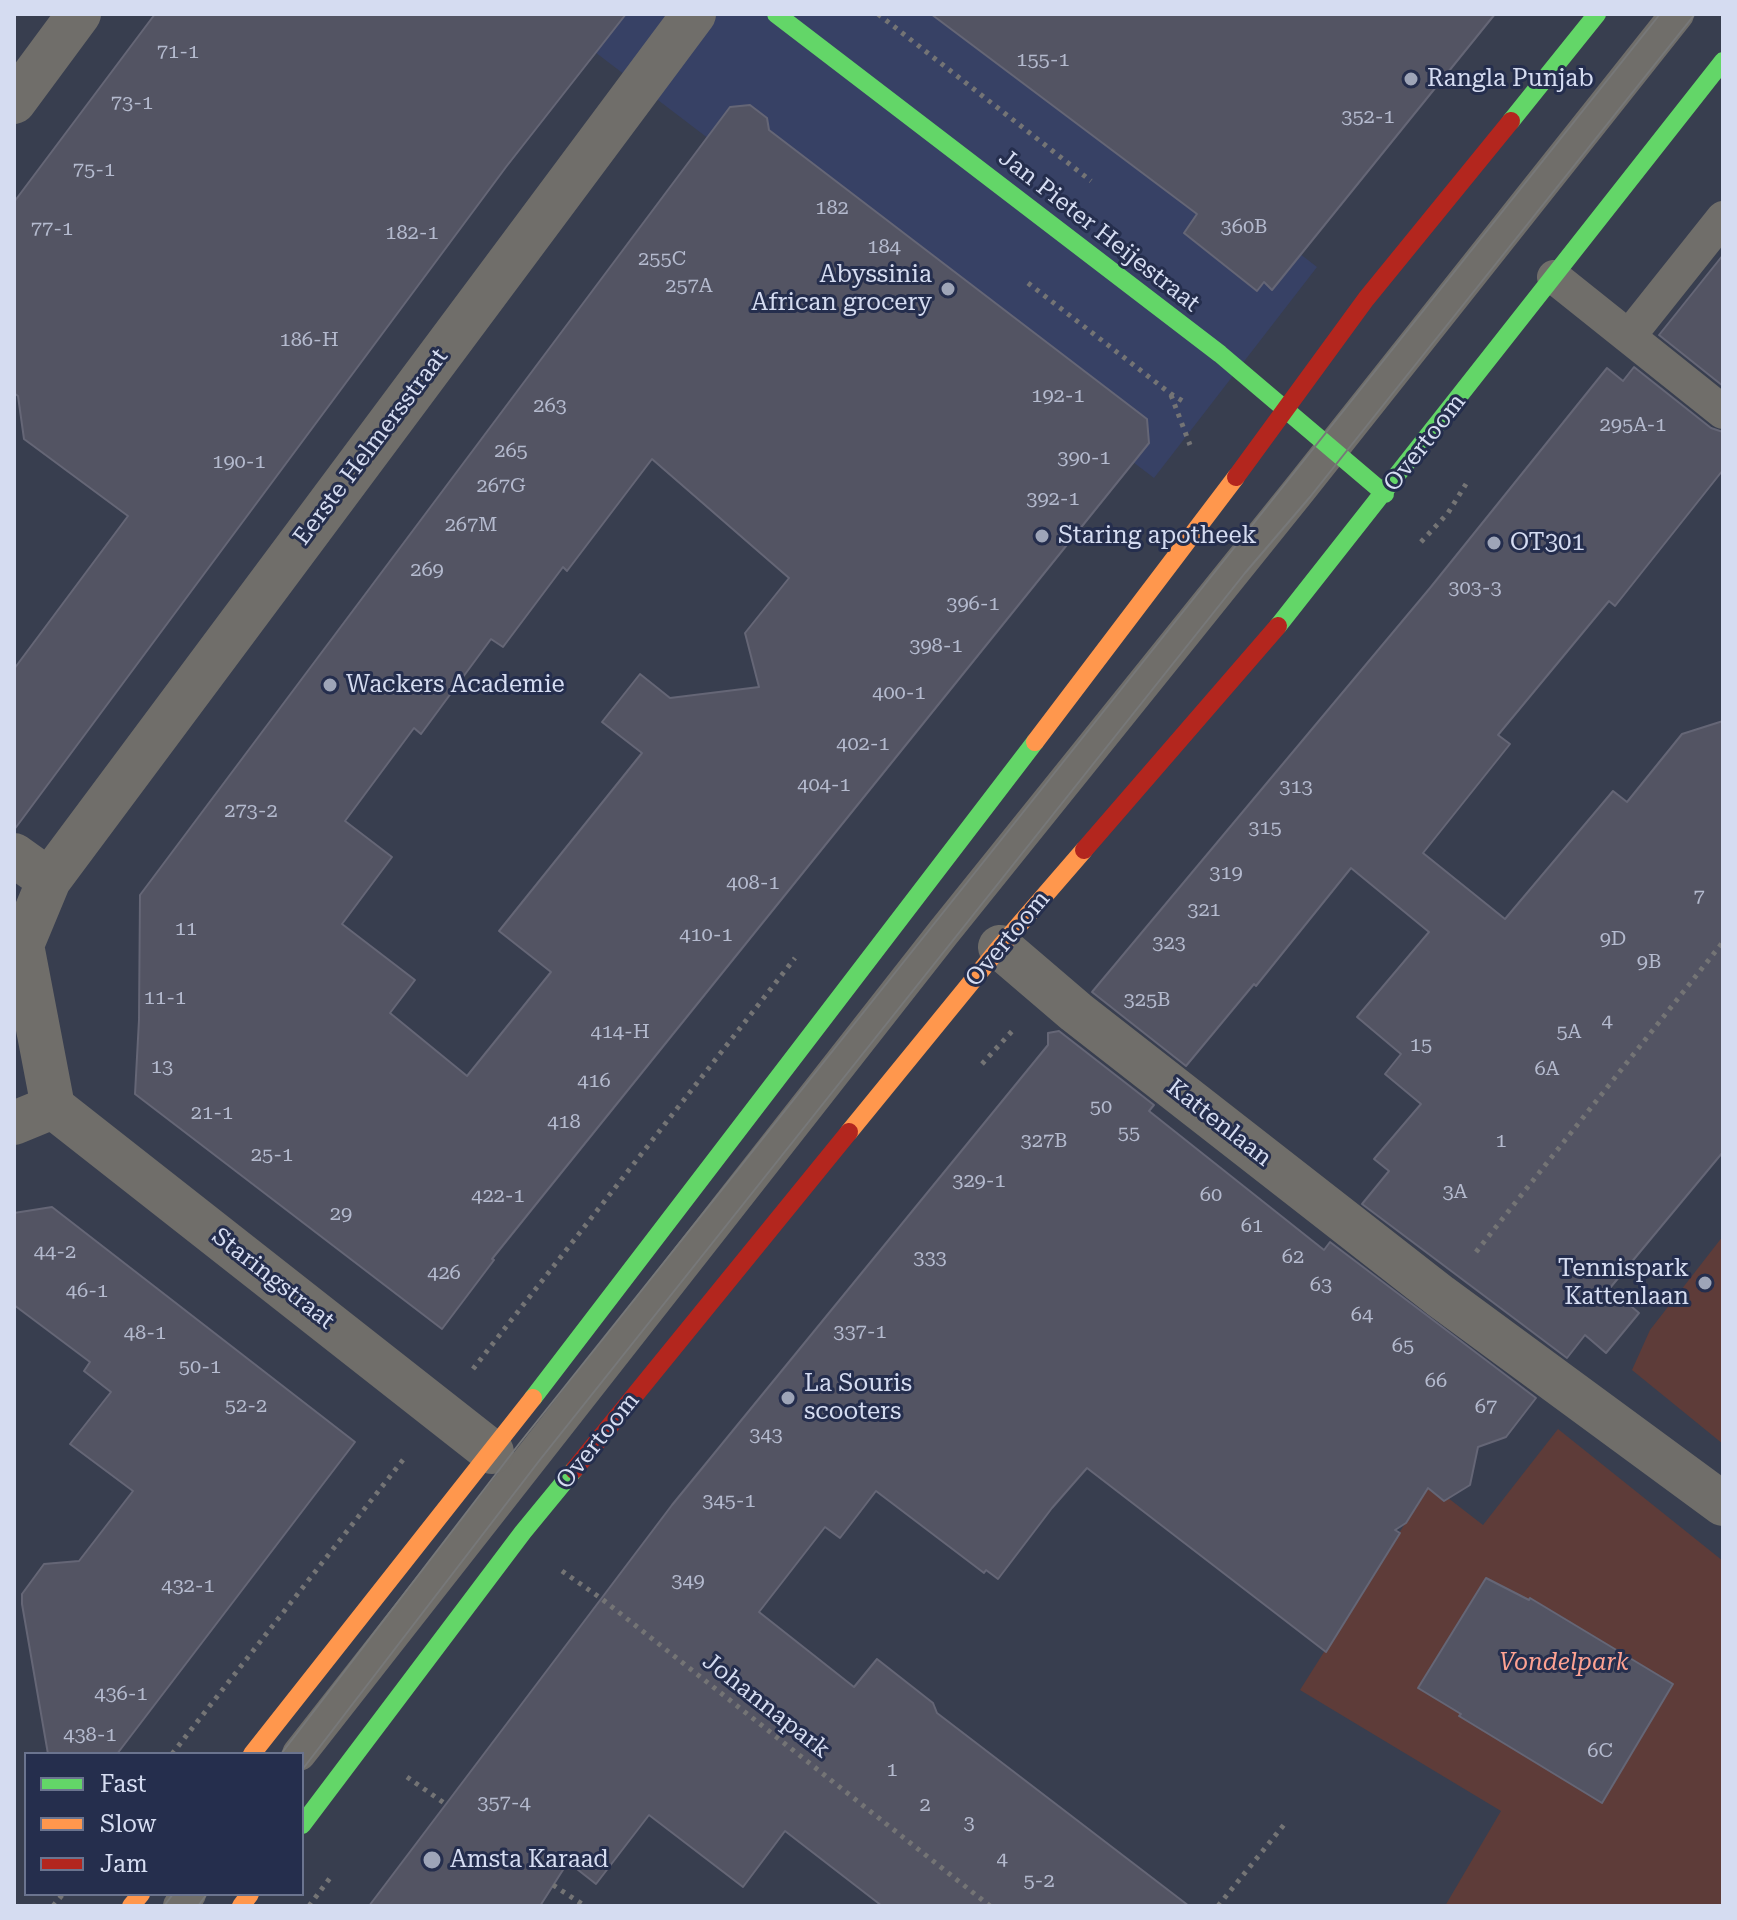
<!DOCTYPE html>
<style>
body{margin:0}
#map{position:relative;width:1737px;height:1920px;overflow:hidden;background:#383e4f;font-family:"Roboto Serif",serif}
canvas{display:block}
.frame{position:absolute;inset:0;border:16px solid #d5dcf1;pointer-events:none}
.legend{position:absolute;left:24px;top:1752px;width:280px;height:144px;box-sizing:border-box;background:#252e4d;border:2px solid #6b748f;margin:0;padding:10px 14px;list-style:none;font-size:24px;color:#d5dcf1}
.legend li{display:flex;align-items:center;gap:16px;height:40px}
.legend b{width:40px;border:2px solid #6b748f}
</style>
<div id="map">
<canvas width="1737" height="1920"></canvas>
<div class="frame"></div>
<ul class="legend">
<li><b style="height:10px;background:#63d668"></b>Fast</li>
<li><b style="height:10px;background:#ff974d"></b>Slow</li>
<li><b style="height:10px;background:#b3261e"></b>Jam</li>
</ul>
</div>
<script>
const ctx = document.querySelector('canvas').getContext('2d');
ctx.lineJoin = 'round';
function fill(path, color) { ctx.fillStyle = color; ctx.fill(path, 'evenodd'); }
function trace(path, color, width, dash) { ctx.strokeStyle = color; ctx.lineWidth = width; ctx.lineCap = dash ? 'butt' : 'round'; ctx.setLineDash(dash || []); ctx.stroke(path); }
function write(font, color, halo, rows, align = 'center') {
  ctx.font = font + ' "Roboto Serif",serif'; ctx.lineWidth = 6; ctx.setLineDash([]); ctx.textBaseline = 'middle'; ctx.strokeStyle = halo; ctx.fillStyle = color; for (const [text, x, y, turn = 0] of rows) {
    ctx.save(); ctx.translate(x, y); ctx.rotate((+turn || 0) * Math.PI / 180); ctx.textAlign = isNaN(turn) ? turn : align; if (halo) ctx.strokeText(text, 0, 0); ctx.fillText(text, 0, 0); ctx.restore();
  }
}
const built = new Path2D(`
 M545,14H990L1317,267L1154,478Z`);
const green = new Path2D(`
 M1723,1236V1444L1632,1370L1650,1330Z
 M1558,1429L1723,1561V1906H1445L1501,1811L1300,1690L1430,1484L1483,1525Z`);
const building = new Path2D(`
 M155,14H626L506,167L14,830V669L128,516L24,439L18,396L14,393V202Z
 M931,14H1495L1272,290L1264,282L1257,291L1184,233L1197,214Z
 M750,105L767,118L769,130L1147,419L1149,443L545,1193L492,1259L494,1260L442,1329L135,1094L139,1020L140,895L730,107ZM652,459L789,578L745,633L759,687L670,698L640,674L602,722L642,753L499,931L551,972L467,1076L390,1013L415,980L342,924L392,857L345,821L414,728L421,734L491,639L503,647L563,567L567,571Z
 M1723,255V386L1659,335Z
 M1634,367L1711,428L1723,432V470L1615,606L1609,601L1498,735L1510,744L1423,853L1505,919L1613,791L1627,802L1682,734L1723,721V1152L1610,1288L1639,1313L1606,1353L1585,1335L1567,1358L1362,1204L1389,1171L1374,1159L1421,1104L1385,1074L1401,1054L1357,1017L1429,932L1351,868L1256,986L1254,984L1186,1066L1092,992L1430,588L1607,368L1623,381Z
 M1059,1031L1154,1105L1149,1111L1324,1250L1330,1242L1536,1398L1506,1437L1478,1447L1470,1485L1444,1501L1428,1488L1406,1523L1395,1530L1400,1533L1326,1652L1087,1468L1052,1508L998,1579L986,1570L984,1573L876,1491L840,1538L825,1527L759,1612L854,1687L877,1659L933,1703L937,1713L1189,1906H882L785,1831L743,1887L649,1815L596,1884L568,1862L540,1906H369L672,1505L1048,1045V1033Z
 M52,1207L355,1442L117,1754H48L22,1604V1594L44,1564L79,1561L133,1491L70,1444L111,1392L84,1371L90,1362L14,1305V1213Z
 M1486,1578L1529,1600L1530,1598L1673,1684L1602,1803L1459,1716L1461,1714L1418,1688Z`);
const path = new Path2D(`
 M878,14L1091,181
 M1028,283L1171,394L1186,403
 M1171,395L1190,445
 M1421,542L1448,513L1466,484
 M982,1064L1013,1030
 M1476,1252L1723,942
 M473,1369L795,958
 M562,1571L602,1599L990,1906
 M172,1754L406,1456
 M407,1777L447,1805
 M553,1885L585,1906
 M53,1906L63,1894
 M309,1906L333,1874
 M1218,1906L1287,1821`);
const lane = new Path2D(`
 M1554,277L1723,412
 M1629,336L1723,218
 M299,1754L943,933L1300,489L1677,14
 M180,1906L189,1894`);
const street = new Path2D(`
 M14,102L79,14
 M14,855L49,880
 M1000,947L1076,1012L1440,1296L1723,1504
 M53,1107L492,1452
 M14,1123L53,1107L22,945L49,880L694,14`);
const fast = new Path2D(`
 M776,14L1220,354L1385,494
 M1511,121L1597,14
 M1278,626L1723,61
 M533,1398L1035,742
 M302,1825L523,1532L574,1470`);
const slow = new Path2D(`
 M1035,742L1236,477
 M849,1132L1000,947L1084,850
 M252,1754L533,1398
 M131,1906L141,1894
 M241,1906L250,1894`);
const jam = new Path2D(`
 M1236,477L1366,299L1511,121
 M1084,850L1278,626
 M574,1470L849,1132`);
const tram = new Path2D(`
 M281,1754L519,1444L1660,14
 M302,1770L539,1461L1245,573L1310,497L1695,14
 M164,1906L173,1894
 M198,1906L207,1894`);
const markers = [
 [1411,79,8,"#9ea5b8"],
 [948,289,8,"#9ea5b8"],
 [1042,536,8,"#9ea5b8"],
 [1494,543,8,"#9ea5b8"],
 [330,685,8,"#9ea5b8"],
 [1705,1283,8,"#9ea5b8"],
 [788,1398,8,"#9ea5b8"],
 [432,1860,10,"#9ea5b8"]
];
const numberNames = [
 ["71-1",178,52],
 ["155-1",1043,60],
 ["73-1",132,103],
 ["352-1",1368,117],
 ["75-1",94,170],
 ["182",832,208],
 ["360B",1244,227],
 ["77-1",52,229],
 ["182-1",412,233],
 ["184",884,247],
 ["255C",662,259],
 ["257A",689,286],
 ["186-H",309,340],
 ["192-1",1058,396],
 ["263",550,406],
 ["295A-1",1633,425],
 ["265",511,451],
 ["390-1",1084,458],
 ["190-1",239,462],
 ["267G",501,486],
 ["392-1",1053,499],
 ["267M",471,525],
 ["269",427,570],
 ["303-3",1475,588],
 ["396-1",973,604],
 ["398-1",936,646],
 ["400-1",899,693],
 ["402-1",863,744],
 ["404-1",824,785],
 ["313",1296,787],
 ["273-2",251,811],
 ["315",1265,828],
 ["319",1226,873],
 ["408-1",753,883],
 ["7",1699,897],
 ["321",1204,910],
 ["11",186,929],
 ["410-1",706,935],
 ["9D",1613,939],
 ["323",1169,943],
 ["9B",1649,962],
 ["11-1",165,998],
 ["325B",1147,1000],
 ["4",1607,1021],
 ["414-H",620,1032],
 ["5A",1569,1032],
 ["15",1421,1045],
 ["13",162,1067],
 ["6A",1547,1069],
 ["416",594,1081],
 ["50",1101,1107],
 ["21-1",212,1113],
 ["418",564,1122],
 ["55",1129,1133],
 ["327B",1044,1141],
 ["1",1501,1141],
 ["25-1",272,1155],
 ["329-1",979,1181],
 ["3A",1455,1192],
 ["60",1211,1195],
 ["422-1",498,1196],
 ["29",341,1214],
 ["61",1252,1226],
 ["44-2",55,1252],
 ["62",1293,1257],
 ["333",930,1258],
 ["426",444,1273],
 ["63",1321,1285],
 ["46-1",87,1291],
 ["64",1362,1315],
 ["337-1",860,1332],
 ["48-1",145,1333],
 ["65",1403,1346],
 ["50-1",200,1367],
 ["66",1436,1381],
 ["52-2",246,1406],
 ["67",1486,1407],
 ["343",766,1435],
 ["345-1",729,1501],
 ["349",688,1581],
 ["432-1",188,1586],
 ["436-1",121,1694],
 ["438-1",90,1735],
 ["6C",1600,1751],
 ["1",892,1770],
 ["357-4",504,1803],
 ["2",925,1805],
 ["3",969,1823],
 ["4",1002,1859],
 ["5-2",1039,1881]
];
const poiNames = [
 ["Rangla Punjab",1427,79],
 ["Abyssinia",932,275,"right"],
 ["African grocery",932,303,"right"],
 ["Staring apotheek",1058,536],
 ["OT301",1510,543],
 ["Wackers Academie",346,685],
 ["Tennispark",1689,1269,"right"],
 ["Kattenlaan",1689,1297,"right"],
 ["La Souris",804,1384],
 ["scooters",804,1412],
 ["Amsta Karaad",450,1860]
];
const streetNames = [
 ["Jan Pieter Heijestraat",1099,231,38],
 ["Overtoom",1425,443,-52],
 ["Eerste Helmersstraat",371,447,-53],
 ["Overtoom",1008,939,-50],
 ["Kattenlaan",1219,1123,38],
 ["Staringstraat",273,1279,38],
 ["Overtoom",598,1441,-51],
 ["Johannapark",766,1706,38]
];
const parkNames = [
 ["Vondelpark",1564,1663]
];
fill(built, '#374165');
fill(green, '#5e3c39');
fill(building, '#535463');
trace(building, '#656676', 2);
trace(path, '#747475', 5, [4, 6]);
trace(lane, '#706e6a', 34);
trace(street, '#706e6a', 44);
trace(fast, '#63d668', 18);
trace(slow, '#ff974d', 18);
trace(jam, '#b3261e', 18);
trace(tram, '#777879', 2);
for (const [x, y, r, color] of markers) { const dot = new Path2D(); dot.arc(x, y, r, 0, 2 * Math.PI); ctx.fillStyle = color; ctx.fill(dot); trace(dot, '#252e4d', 3); }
write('20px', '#b4bace', null, numberNames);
write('24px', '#d5dcf1', '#252e4d', poiNames, 'left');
write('24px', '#d5dcf1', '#252e4d', streetNames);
write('italic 24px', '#fea292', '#252e4d', parkNames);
</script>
